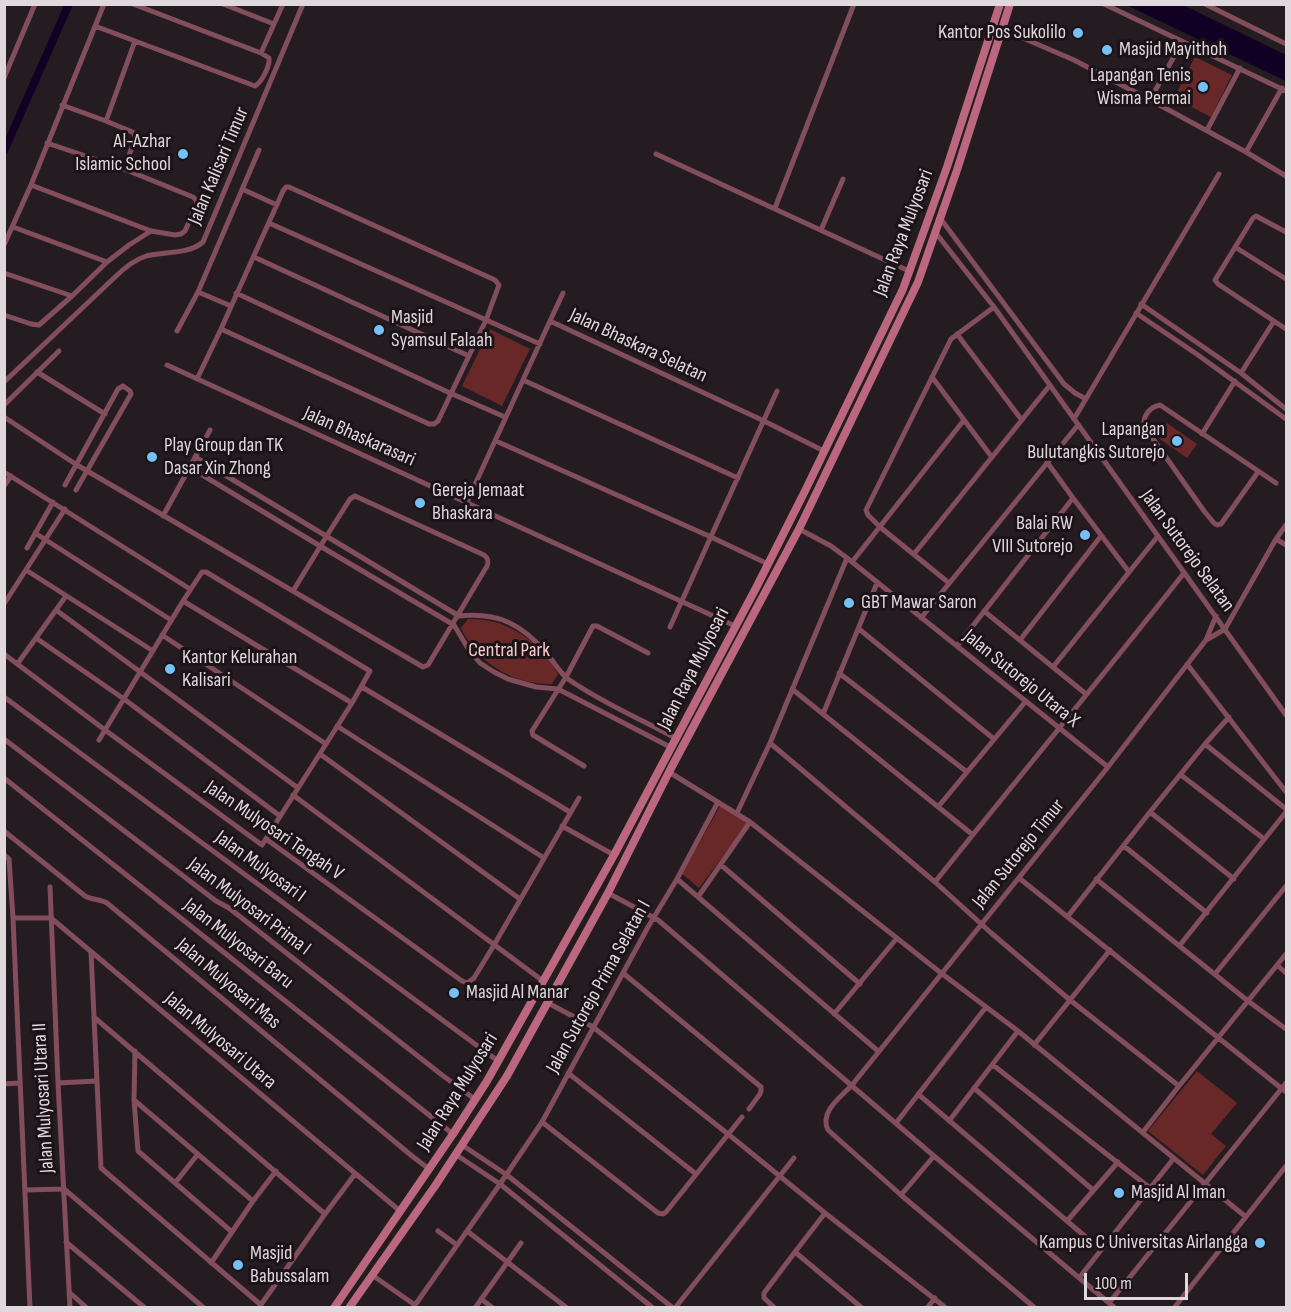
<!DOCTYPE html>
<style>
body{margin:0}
#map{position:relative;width:1291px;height:1312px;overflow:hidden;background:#251c21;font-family:"Sofia Sans Condensed",sans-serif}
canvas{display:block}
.frame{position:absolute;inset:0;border:6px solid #dfd8dc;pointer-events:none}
.scale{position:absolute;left:1084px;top:1273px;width:104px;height:27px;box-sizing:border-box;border:3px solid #dfd8dc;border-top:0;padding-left:8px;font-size:18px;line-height:21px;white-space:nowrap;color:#dfd8dc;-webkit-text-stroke:4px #1c1318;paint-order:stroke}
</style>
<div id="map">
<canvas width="1291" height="1312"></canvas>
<div class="frame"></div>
<div class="scale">100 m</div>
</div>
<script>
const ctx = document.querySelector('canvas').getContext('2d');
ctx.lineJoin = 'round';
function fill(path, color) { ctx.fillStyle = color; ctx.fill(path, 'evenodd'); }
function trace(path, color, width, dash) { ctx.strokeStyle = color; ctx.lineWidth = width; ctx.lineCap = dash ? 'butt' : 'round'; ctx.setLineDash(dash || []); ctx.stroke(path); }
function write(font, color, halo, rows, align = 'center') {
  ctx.font = font + ' "Sofia Sans Condensed",sans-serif'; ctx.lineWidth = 6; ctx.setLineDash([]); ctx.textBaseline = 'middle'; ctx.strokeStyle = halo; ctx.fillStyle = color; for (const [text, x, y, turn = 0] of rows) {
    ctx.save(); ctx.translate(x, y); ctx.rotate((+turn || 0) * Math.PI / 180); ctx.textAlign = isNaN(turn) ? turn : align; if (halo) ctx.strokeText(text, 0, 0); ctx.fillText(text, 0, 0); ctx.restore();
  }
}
const green = new Path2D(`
 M1195,57L1232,75L1211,117L1174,98Z
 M490,329L530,349L502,406L462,386Z
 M1167,423L1197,444L1187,458L1157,437Z
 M468,619C508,618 539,641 558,674L552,684C514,685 477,663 461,628Z
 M720,806L748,823L699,888L682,874Z
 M1197,1071L1237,1103L1211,1134L1226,1146L1203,1175L1148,1131Z`);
const water = new Path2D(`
 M1126,5H1183L1286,55V81Z`);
const stream = new Path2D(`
 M1286,4V5`);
const canal = new Path2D(`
 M4,151L69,4`);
const street = new Path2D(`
 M133,4L261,53
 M223,4L274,24
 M1104,4L1286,91
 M1205,4L1286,44
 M95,26L255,86C262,82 270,66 269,58L261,53L283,4
 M1002,29L1074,60L1154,102L1246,152L1286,176
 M4,78L35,4
 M1150,100L1182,42
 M62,105L106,121L135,41
 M106,121L130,131L134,133L135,139L124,169
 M1207,130L1240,68
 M1246,152L1282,88
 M656,154L909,271
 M31,185L151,231L175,235L181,234L185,231L197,204L196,200L193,197L124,169L47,143
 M242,189L277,205
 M775,208L854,4
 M940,218L1064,384L1075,393L1086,399
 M269,223L540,344
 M13,227L107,262L129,245L151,231
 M821,230L843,179
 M935,232L994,307L1286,715
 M1286,232L1256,216L1253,218L1215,280L1218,284L1286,329
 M4,245L31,185L104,4
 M1235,247L1286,279
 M254,257L469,356
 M4,273L72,296L107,262
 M198,292L231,306
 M236,293L450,393L505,417
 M1141,304L1241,373L1286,409
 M1136,313L1198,355L1286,419
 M4,315L31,324L39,325L72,296
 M550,321L563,293
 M177,331L198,292L259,150
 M957,334L1021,419
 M167,365L735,626
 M37,372L105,414
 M1241,373L1274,321
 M932,377L991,456
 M197,379L221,329L283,191L286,187H289L495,280L499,285L486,320L438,421L434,424H429L221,329
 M523,380L738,478
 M4,382L114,278C123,269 134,260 146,256C164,251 188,255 203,242L303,4
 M4,405L59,351
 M4,417L77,465L423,667L428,665L487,566C489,561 488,558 484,555L355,496L350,499L326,537L293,591
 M1074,419L1219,174
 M1202,434L1235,381
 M496,441L711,537L768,564
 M195,457L459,616C498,612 522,624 547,654C554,662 560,673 568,679C602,703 641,719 677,739
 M1047,462L1073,498L1129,572
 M189,467L320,546L454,625L469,650L480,663L494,672L508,679L536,687L558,689L672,748
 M4,472L190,589
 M1258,472L1221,524L1217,525L1214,523L1204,511L1144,426C1143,415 1150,407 1160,405L1276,483
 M65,485L118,389L123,386L130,391L131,394L76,490
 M4,486L11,476
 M467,502L550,321L764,421L824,451
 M163,516L210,430
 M799,529L831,546L847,558L1108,767
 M35,533L171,620
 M1276,539L1286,545
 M27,548L53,502
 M914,554L1050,385
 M852,562L964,420
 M26,570L153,651
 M949,583L880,527L868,515L866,510L951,339L994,307
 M183,601L352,703
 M4,604L65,509
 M56,610L298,788
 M984,611L1086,694
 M921,618L1078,425
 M670,627L777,391
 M859,629L994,739
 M162,635L326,744
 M36,638L124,699L280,816
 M1208,639L1225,629L1276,539L1286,525
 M1020,640L1101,536
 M957,646L1073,498
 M4,654L105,730L262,845L352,703L370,671L206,572H202L183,601L105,730L99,740
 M18,663L66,596
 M1187,664L1286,792
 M1053,667L1158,536
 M839,673L967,772
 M362,687L570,812
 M792,689L973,835
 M4,697L498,1061
 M823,714L877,583
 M337,726L544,858
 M4,739L216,901L229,908L442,1075L476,1100
 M770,743L935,882L990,932L1070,1000L1179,1086
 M1205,744L1286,809
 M320,754L520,899
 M584,766L533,735L532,731L566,677L593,626H597L648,653
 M669,772L750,822L941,973L1018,1031L1246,1217
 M1181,775L1264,839
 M4,778L453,1134
 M293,795L543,981
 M938,807L1026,701
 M1150,812L1234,879
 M737,813L770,743L847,558
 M562,826L614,855
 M4,831L85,896C92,900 100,899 107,903L412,1156L429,1169
 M266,839L462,981L467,983L474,978L494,945L579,798
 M1124,846L1207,913
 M4,855L9,859L13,918L30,1308
 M721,865L860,984
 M1019,878L1286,1092
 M677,879L878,1051
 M1096,879L1248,1001L1286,1029
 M935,882C1017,779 1102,677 1184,573
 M50,887L58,1083L70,1308
 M608,893L658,920L934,1156L1115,1308
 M698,897L750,822
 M1068,916L1150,812L1205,744L1229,717
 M13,918H51L400,1211
 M1180,945L1286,812
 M91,952L101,1168L261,1305
 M1277,965L1286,973
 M623,973L761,1087V1091L760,1094L749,1109
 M1215,974L1286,886
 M548,1003L593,1027L728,1134L825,1213L946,1308
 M834,1014L897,938
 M95,1018L325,1214
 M1034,1045L1110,950
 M135,1051L134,1100L138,1151L232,1232
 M993,1065L1150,1188
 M568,1073L696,1174
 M58,1083L97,1081
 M4,1084L19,1083
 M974,1088L1093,1190
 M918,1094L1101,1250
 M134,1100L253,1201
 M949,1121L1018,1031
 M542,1122L658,1213L663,1214L666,1212L742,1117
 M896,1123L986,1007
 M1143,1132L1179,1086L1286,954
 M462,1145L507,1175L673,1308
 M455,1154L500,1184L653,1308
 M175,1183L198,1154
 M25,1190L64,1189L204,1308
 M901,1195L934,1156
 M825,1213L795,1252L862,1308
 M1067,1221L1118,1162
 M438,1231L457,1245
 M467,1231L567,1308
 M66,1242L145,1308
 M211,1263L253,1201L276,1171
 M372,1275L415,1305
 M1079,1278L1174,1158
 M70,1293L87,1308
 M481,1299L493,1308
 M1109,1303L1286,1083
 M260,1306L325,1214L355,1174
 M413,1308L500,1184L542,1122L648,927L677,879L718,802
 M475,1308L521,1243
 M675,1308L794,1158
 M775,1308L764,1298V1293L795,1252
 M927,1308L935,1298
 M1035,1308L901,1195L828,1130C819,1112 841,1097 852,1085L1108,767L1206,640L1216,616
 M1174,1308L1286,1166`);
const secondary = new Path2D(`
 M334,1308L453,1134L487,1081L614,855L756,588L806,489L903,289L947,167L1000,4
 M349,1308L435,1186L507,1076L608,893L669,772L799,529L918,282L957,170L1010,4`);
const markers = [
 [1078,33,6,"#75c0f6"],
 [1107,50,6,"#75c0f6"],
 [1203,87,6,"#75c0f6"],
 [183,154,6,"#75c0f6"],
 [379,330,6,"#75c0f6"],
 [1177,441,6,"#75c0f6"],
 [152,457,6,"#75c0f6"],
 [420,503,6,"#75c0f6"],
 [1085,535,6,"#75c0f6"],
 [849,603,6,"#75c0f6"],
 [170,669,6,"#75c0f6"],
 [454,993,6,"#75c0f6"],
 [1119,1193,6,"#75c0f6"],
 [1260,1243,6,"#75c0f6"],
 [238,1265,6,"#75c0f6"]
];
const poiNames = [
 ["Kantor Pos Sukolilo",1066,33,"right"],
 ["Masjid Mayithoh",1119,50],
 ["Lapangan Tenis",1191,76,"right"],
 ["Wisma Permai",1191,99,"right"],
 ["Al-Azhar",171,142,"right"],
 ["Islamic School",171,165,"right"],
 ["Masjid",391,318],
 ["Syamsul Falaah",391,341],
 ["Lapangan",1165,430,"right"],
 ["Bulutangkis Sutorejo",1165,453,"right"],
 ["Play Group dan TK",164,446],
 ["Dasar Xin Zhong",164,469],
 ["Gereja Jemaat",432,491],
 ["Bhaskara",432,514],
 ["Balai RW",1073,524,"right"],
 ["VIII Sutorejo",1073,547,"right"],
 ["GBT Mawar Saron",861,603],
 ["Kantor Kelurahan",182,658],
 ["Kalisari",182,681],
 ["Masjid Al Manar",466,993],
 ["Masjid Al Iman",1131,1193],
 ["Kampus C Universitas Airlangga",1248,1243,"right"],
 ["Masjid",250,1254],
 ["Babussalam",250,1277]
];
const streetNames = [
 ["Jalan Kalisari Timur",219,166,-67],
 ["Jalan Raya Mulyosari",904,233,-69],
 ["Jalan Bhaskara Selatan",638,346,25],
 ["Jalan Bhaskarasari",359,437,24],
 ["Jalan Sutorejo Selatan",1187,551,54],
 ["Jalan Raya Mulyosari",694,669,-63],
 ["Jalan Sutorejo Utara X",1021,679,39],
 ["Jalan Mulyosari Tengah V",274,831,34],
 ["Jalan Sutorejo Timur",1019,854,-51],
 ["Jalan Mulyosari I",260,867,36],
 ["Jalan Mulyosari Prima I",249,907,37],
 ["Jalan Mulyosari Baru",238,944,38],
 ["Jalan Mulyosari Mas",228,984,40],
 ["Jalan Sutorejo Prima Selatan I",599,987,-61],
 ["Jalan Mulyosari Utara",220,1041,40],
 ["Jalan Raya Mulyosari",458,1092,-58],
 ["Jalan Mulyosari Utara II",44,1098,-93]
];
const parkNames = [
 ["Central Park",509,651]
];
fill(green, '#682828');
fill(water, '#110024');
trace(stream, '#110024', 2);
trace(canal, '#110024', 8);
trace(street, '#824e5c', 5);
trace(secondary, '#ba677f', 8);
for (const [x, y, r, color] of markers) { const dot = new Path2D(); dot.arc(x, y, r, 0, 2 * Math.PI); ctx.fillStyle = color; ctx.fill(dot); trace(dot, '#1c1318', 2); }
write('20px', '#dfd8dc', '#1c1318', poiNames, 'left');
write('20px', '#dfd8dc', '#1c1318', streetNames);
write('20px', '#f9ccc9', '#1c1318', parkNames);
</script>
